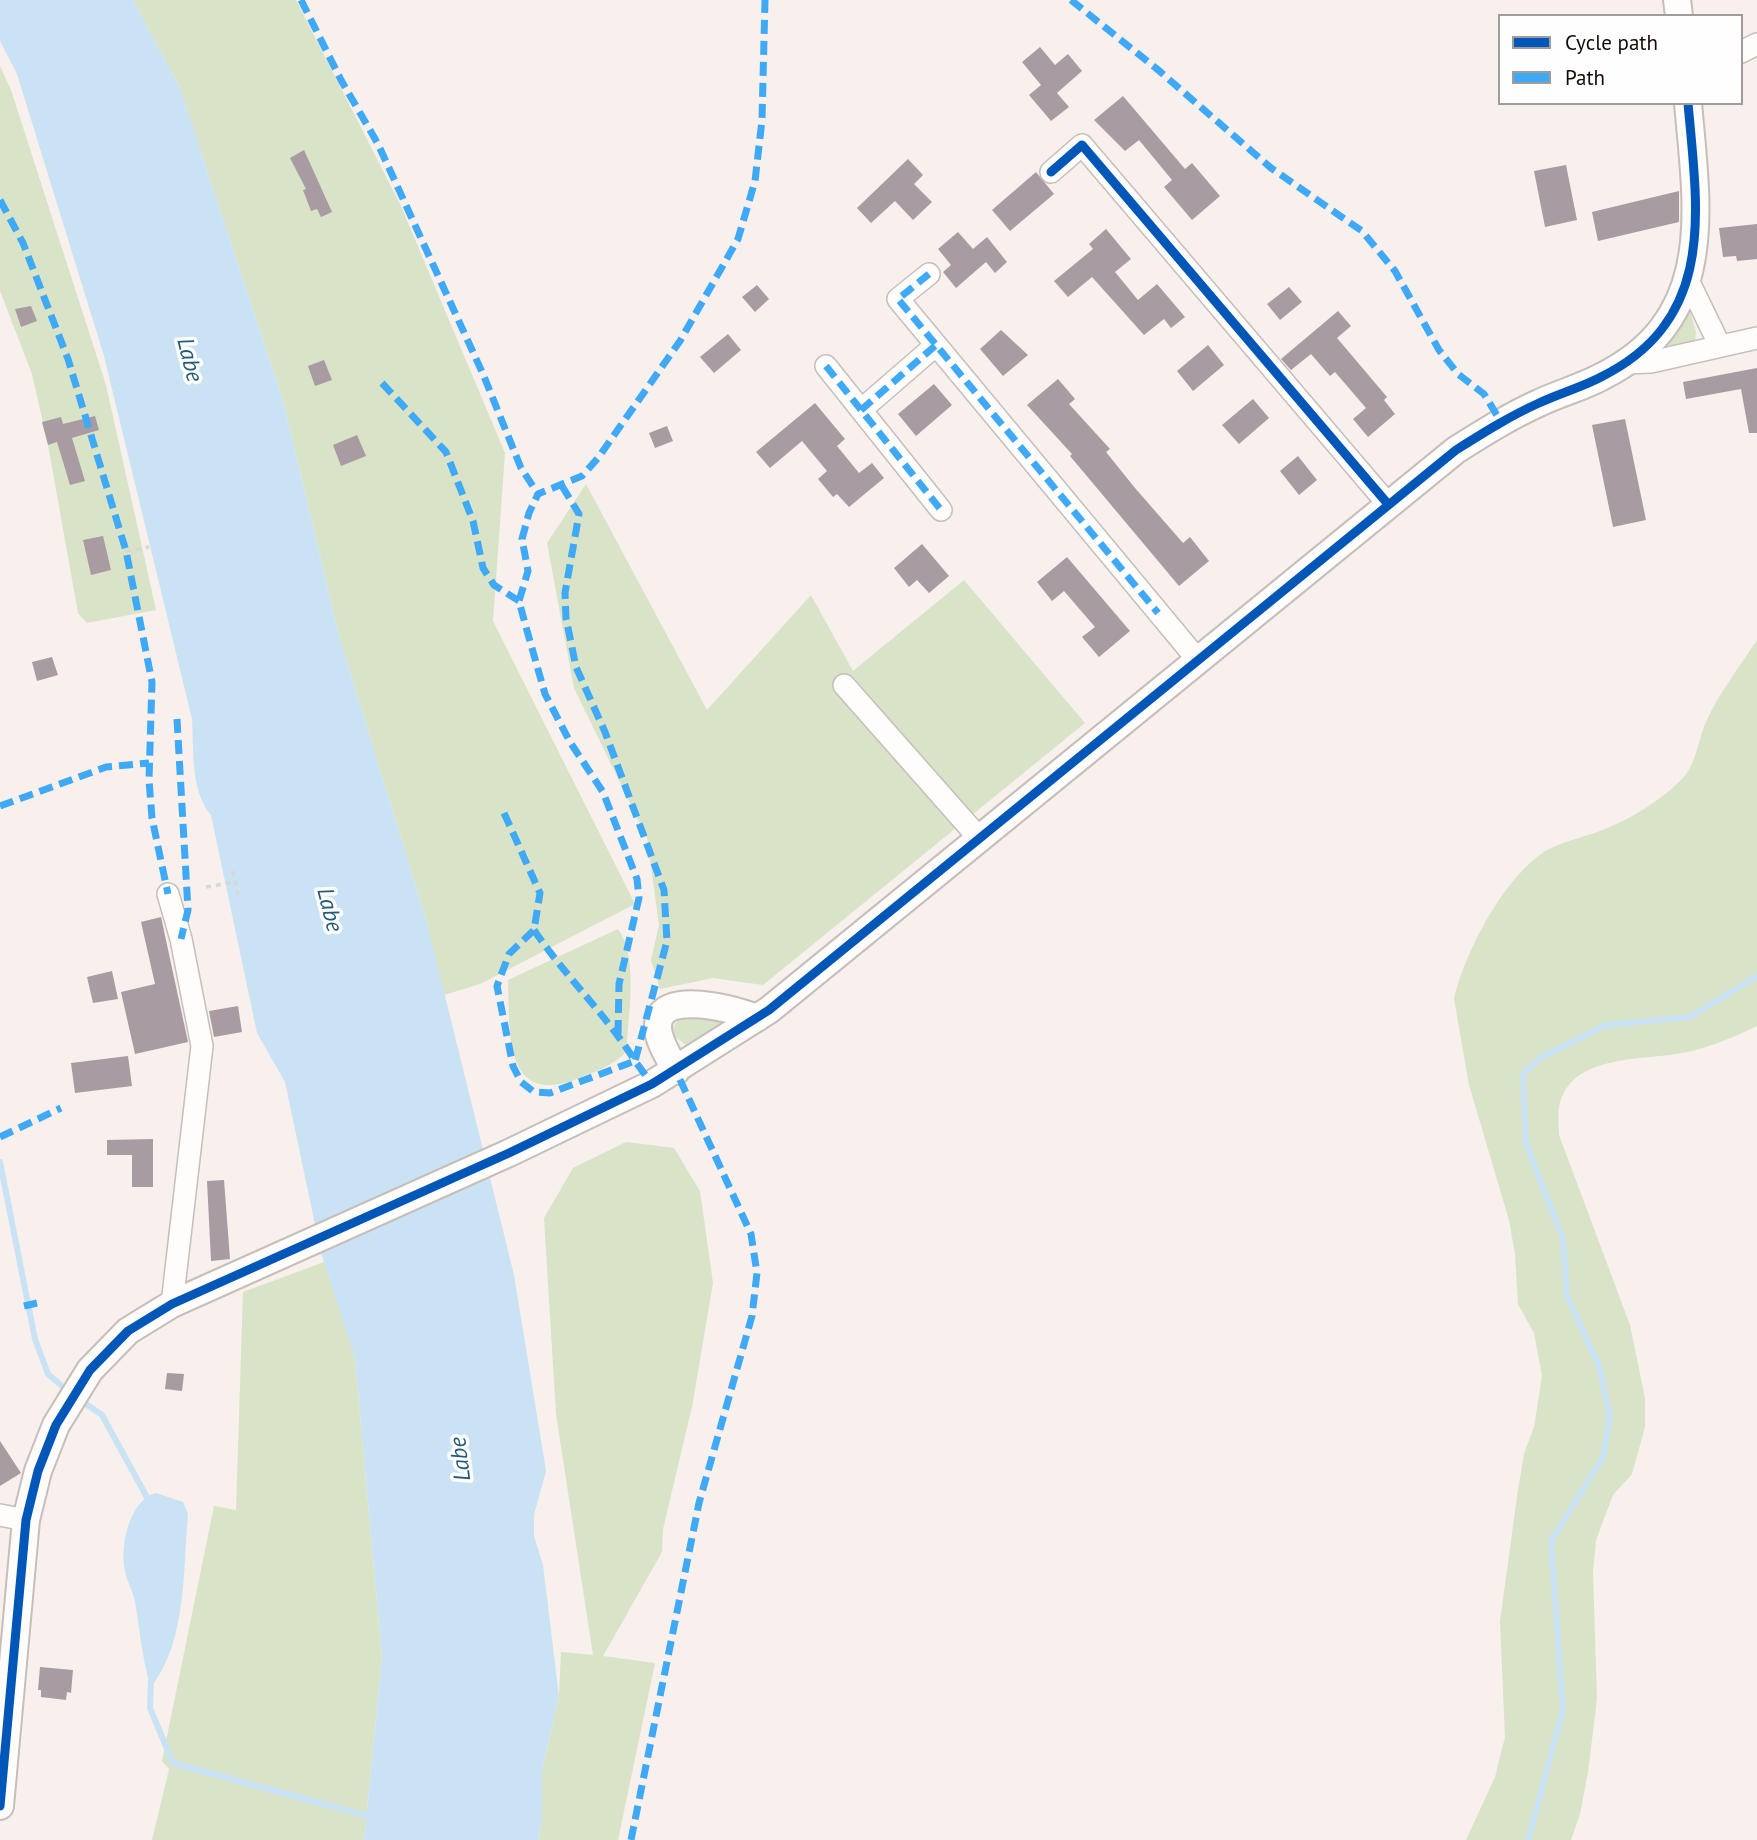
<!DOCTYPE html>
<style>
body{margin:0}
#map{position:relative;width:1757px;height:1840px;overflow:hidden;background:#f7f0ec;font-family:"PT Sans",sans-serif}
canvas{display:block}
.legend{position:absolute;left:1498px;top:14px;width:245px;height:91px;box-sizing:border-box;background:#fefefe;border:2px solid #a09c9b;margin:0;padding:9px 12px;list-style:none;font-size:21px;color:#140a06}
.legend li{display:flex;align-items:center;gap:14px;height:35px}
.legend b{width:35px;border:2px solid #a09c9b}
</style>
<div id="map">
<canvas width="1757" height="1840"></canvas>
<ul class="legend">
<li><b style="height:9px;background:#0057b8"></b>Cycle path</li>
<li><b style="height:9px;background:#3fa9f5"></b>Path</li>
</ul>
</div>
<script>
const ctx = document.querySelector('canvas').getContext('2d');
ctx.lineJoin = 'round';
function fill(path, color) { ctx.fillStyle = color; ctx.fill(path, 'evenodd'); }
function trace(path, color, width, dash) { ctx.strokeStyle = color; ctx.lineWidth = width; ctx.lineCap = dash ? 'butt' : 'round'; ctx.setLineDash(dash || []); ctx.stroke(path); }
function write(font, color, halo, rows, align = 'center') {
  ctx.font = font + ' "PT Sans",sans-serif'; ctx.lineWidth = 7; ctx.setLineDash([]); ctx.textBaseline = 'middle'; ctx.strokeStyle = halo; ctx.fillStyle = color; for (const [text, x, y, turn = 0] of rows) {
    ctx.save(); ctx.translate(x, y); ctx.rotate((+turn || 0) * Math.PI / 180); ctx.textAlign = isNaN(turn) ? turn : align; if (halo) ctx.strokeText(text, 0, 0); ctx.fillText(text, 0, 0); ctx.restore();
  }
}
const green = new Path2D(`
 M133,0H296L401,206L505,453L493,621L635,904L480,984L444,995L426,919L339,636L283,400L180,88Z
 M0,66L11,90L106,385L156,610L87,623L78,613L48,445L32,374L0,291Z
 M1689,308L1696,332L1695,340L1670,348L1666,341Z
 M586,484L707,710L811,595L853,671L964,580L1085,723L763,985L713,978L660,989L651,960L659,925L647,838L574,688L547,543Z
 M1757,640V1026C1732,1038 1704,1050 1676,1054C1637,1060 1573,1056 1560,1103C1557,1113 1559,1125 1559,1135L1630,1325L1645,1398V1427L1632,1474L1613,1495L1596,1540L1593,1572L1597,1699L1588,1772L1580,1814L1571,1840H1466L1495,1777L1505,1737L1500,1621L1518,1490L1524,1454L1534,1427L1542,1376L1534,1333L1518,1304L1515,1254L1509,1220L1469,1085L1454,999C1465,952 1505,874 1549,849C1567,840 1586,837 1605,829C1632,818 1660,801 1681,780C1696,766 1698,740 1706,722C1719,693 1740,666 1757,640Z
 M618,929C639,956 628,1019 626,1052C611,1067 594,1072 574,1080C502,1106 510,1026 508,980Z
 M725,1016L734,1025L690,1048L674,1036L673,1027L680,1018Z
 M626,1142L674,1148L700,1191L713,1283L692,1407L663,1529L662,1552L603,1656L655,1663L618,1840H538L542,1820V1770L559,1696L561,1652L593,1655L556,1414L544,1218L573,1168Z
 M324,1262L355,1358L382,1657L364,1840H152L169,1769L162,1761L214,1506L236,1510L243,1292Z`);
const water = new Path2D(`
 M0,0H133L180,88L283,400L339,636L426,919L514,1275L546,1471L534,1515V1536L543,1565L559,1696L542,1770V1820L538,1840H364L382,1657L355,1358L321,1253L285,1082L257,1033L211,815C190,790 194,750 192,719L104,356L17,74L0,41Z
 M156,1493L183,1502L188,1514C183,1570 187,1641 151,1687C142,1660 140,1630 135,1602C133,1591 127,1582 125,1571C119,1547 130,1499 156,1493Z`);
const stream = new Path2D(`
 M0,1162L35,1339L48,1374L70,1393
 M79,1399L102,1415L149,1501
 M151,1680L150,1708L173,1763L375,1818
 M1528,1840L1563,1710L1551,1541L1603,1457L1610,1417L1599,1366L1567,1296L1563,1239L1526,1144L1523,1073L1543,1056L1606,1025L1690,1017L1757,976`);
const building = new Path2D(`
 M1040,47L1055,65L1068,54L1082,71L1057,93L1069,107L1051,121L1029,95L1041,85L1022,62Z
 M1123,96L1185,169L1192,163L1220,196L1192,220L1164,187L1172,180L1139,140L1125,151L1094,120Z
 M304,150L332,212L321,217L317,209L311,211L303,190L306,189L290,158Z
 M908,159L923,175L914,184L932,202L913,220L895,201L871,223L857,208Z
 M1566,165L1577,220L1545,227L1534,171Z
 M1036,172L1054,194L1010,231L992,210Z
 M1679,191V222L1598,241L1592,212Z
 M1757,224V259L1737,261L1736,256L1723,257L1719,228Z
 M1106,229L1131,259L1115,272L1138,300L1157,284L1185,317L1171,328L1164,319L1144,335L1092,277L1068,297L1054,281L1093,249L1089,244Z
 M958,232L973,249L987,237L1007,262L995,273L986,262L956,288L943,272L951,265L938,249Z
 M757,285L769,299L755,312L742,297Z
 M1289,287L1302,302L1280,320L1267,304Z
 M31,306L37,321L21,327L15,309Z
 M1338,311L1351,326L1337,338L1387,397L1384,400L1395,414L1368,437L1353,419L1366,408L1335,372L1330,376L1311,354L1291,370L1281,359Z
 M1001,330L1028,355L1003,376L980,349Z
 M728,334L741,350L714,373L700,357Z
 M1208,345L1224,365L1193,391L1177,371Z
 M324,360L332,380L315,386L308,366Z
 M1757,368V433H1749L1741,389L1686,399L1683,382Z
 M1058,379L1075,399L1069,404L1110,449L1106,452L1135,488L1183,543L1190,537L1209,561L1179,586L1070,456L1072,454L1027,405Z
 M934,384L952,405L916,436L898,414Z
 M1253,399L1269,418L1239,444L1222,425Z
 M815,403L845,439L837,446L859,473L872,463L884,478L849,507L837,494L833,497L818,479L827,471L802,441L770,468L756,452Z
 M95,416L99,430L72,438L85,481L70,485L57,442L48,445L42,422L61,417L63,424Z
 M1625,419L1646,520L1613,527L1592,425Z
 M667,426L673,441L655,448L649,433Z
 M357,435L366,456L341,466L333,445Z
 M1298,456L1317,480L1299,495L1280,471Z
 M103,536L111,570L91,575L83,540Z
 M922,544L949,576L929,593L917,580L909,587L894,568Z
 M1067,557L1130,631L1099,657L1082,637L1095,627L1064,591L1052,601L1037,582Z
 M52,657L58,675L37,681L32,662Z
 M161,917L188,1042L135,1054L121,992L155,984L141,922Z
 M112,971L118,999L93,1003L87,977Z
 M238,1006L242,1032L214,1037L209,1011Z
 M128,1056L132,1086L75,1093L71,1063Z
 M153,1139V1187H132V1155H107V1140Z
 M224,1180L230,1259L211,1261L207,1181Z
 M167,1373L184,1374L182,1391L165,1389Z
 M0,1441L21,1473L0,1486Z
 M40,1667L73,1670L71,1693L67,1692L66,1700L41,1697V1690H38Z`);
const path = new Path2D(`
 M126,551L149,547
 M233,871L238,895
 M206,887L236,882`);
const minor = new Path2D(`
 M1741,52L1757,44
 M1051,172L1082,145L1387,503
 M929,274L898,299L1197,659
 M1688,280L1720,346
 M1625,363L1651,362L1757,338
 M826,366L941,510
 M861,410L936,345
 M844,685L979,838
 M168,894L181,939L202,1046L172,1304
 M0,1515L26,1520`);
const tertiary = new Path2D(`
 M1677,0L1679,16
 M676,1071C669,1057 657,1040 658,1025C660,988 737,1010 757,1018
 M0,1806L26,1520L38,1471L56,1425L90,1370L128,1331L172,1304L509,1153L652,1084L769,1010L1456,450C1483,433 1510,416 1539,403C1560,393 1583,387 1603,376C1718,318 1697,208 1688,103`);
const quiet = new Path2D(`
 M301,0L341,80L378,144L483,374L521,468L538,494
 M1071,0L1157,69L1271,168L1362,231L1395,271L1439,350L1458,374L1484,394L1501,422
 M0,200L23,243L68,359L126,551L152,682L149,780L152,818L168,894
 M929,274L898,299L1158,613
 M826,366L941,510
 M382,383L446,452L473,521L483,568L494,585L519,601
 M861,410L936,345
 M562,486L579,514L565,593L566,618L576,667L605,732L664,890L667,941L635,1061
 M177,719L188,910L181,939
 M0,806L106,767L149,763
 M504,813L540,893L534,930L509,954L497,986L513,1066L521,1082L534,1092L550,1093L635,1061L652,1084
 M534,930C565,976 605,1013 635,1061
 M618,1034L619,984L639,898L637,879L603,792L570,742L545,694L526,627L519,601L528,571L522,539L529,513L538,494L582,476L598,458L680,341L738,239L755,181L762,120L765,0
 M0,1137L61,1108
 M24,1306L37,1303
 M631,1840L699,1503L752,1316L757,1273L751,1234L676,1071`);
const cycleway = new Path2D(`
 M1051,172L1082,145L1387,503
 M0,1806L26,1520L38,1471L56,1425L90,1370L128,1331L172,1304L509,1153L652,1084L769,1010L1456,450C1483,433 1510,416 1539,403C1560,393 1583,387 1603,376C1718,318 1697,208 1688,103`);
const waterNames = [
 ["Labe",189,360,76],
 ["Labe",329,910,76],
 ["Labe",461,1459,-97]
];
fill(green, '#d9e3c8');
fill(water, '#c9e3f4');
trace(stream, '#c9e3f4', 6);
fill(building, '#a89ba2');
trace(minor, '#c7beb9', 24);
trace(tertiary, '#c7beb9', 30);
trace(path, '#d9d6d5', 3.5, [5, 5]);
trace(minor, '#fefdfc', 21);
trace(tertiary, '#fefdfc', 26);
trace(quiet, '#3fa9f5', 7, [14, 7]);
trace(cycleway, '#0057b8', 9);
write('italic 23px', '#235a77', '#fefefe', waterNames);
</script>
